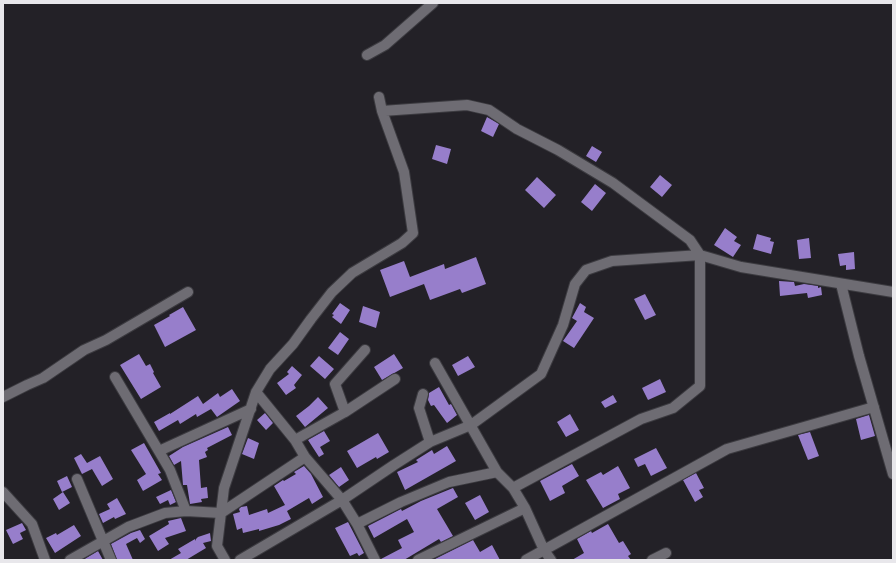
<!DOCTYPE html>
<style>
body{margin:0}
#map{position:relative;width:896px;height:563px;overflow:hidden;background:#232127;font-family:"Noto Sans",sans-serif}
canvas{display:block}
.frame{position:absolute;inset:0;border:4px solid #e8e7eb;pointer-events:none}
</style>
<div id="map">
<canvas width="896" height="563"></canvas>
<div class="frame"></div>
</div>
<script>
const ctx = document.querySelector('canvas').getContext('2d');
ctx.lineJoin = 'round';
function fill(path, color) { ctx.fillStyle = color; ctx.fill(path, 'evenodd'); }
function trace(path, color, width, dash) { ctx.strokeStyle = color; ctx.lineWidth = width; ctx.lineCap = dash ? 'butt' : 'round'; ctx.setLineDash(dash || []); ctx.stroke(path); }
const building = new Path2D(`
 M487,117L499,124L493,137L481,131Z
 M436,145L451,149L447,164L432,159Z
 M592,146L602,152L596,162L586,156Z
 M660,175L672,185L662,197L650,187Z
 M537,177L556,195L544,208L525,190Z
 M595,184L606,193L592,211L581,202Z
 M725,228L737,237L734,241L741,245L733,257L714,245Z
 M757,234L771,238L770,241L774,242L771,254L753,249Z
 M809,238L811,258L799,259L797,240Z
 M854,252L855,269L846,270V265L840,266L838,254Z
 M476,257L486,284L462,293L460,289L430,300L424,284L390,297L380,270L404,261L410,277L444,264L445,269Z
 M779,281L794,282L795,286L804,284L818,286V288L821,287L822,295L808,298L807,293L780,296Z
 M645,294L656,315L645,320L634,299Z
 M340,303L350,310L341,324L332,317L334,315L332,314Z
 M580,303L586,307L584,312L594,318L574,348L563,341L577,321L572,318Z
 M363,306L380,312L376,328L359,322Z
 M183,307L196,330L165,347L154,325L170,316L169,315Z
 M340,332L349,339L338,355L328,348Z
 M139,354L146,366L150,364L154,372L153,373L161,387L141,399L120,365Z
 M394,354L403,368L382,380L374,367Z
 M319,356L334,369L325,379L310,366Z
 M468,356L475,367L458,376L452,365Z
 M292,366L302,375L294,385L296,388L286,395L277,383L289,374L287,372Z
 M660,379L666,392L648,400L642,388Z
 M439,387L449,405L451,404L457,415L447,423L434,405L431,406L428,400L429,393Z
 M232,389L240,401L217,417L211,409L197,417L196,414L180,424L178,420L159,431L154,422L170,413V414L198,396L203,404L218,393L220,397Z
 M613,395L617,402L605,408L601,402Z
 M318,397L328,408L305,427L296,416L309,406Z
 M265,413L273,423L266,430L257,420Z
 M570,414L579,430L566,437L557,422Z
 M869,415L875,436L861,440L856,419Z
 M228,427L232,435L207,448L208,450L205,452L207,457L199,460L201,488L207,487L208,498L201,499L202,502L190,504L187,485H183L181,461L174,465L169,456L183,447Z
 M324,431L330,441L320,447L324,454L319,457L308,440Z
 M810,432L819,456L808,460L798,435Z
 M378,433L389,452L377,459L376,457L357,468L347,451Z
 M248,438L259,443L254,459L242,454Z
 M144,443L161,473L158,474L162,480L143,491L137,480L146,474L131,450Z
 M447,446L456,461L405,490L397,472L418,462L416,460L432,450L434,454Z
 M656,448L667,468L651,476L645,464L638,467L634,459Z
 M81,454L87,463L100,456L113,479L102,486L92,469L82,474L74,458Z
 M572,464L579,476L562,486L565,493L550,501L540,481Z
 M304,466L311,474L323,497L312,504L309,498L287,511L291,519L279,525L259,531V529L243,533L242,528L237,530L233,514L240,512L239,509L241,507L247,506L249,515L267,509L268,513L285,505L274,486L283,480L284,481L296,474L294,472Z
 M618,466L630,488L618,494L620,499L603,508L586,480L601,472L603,475Z
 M341,467L349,480L339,487L329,475Z
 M696,473L704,488L699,490L703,497L695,502L683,480Z
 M67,476L72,487L62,492L57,481Z
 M453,488L458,497L437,509L453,536L441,542L439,539L404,560H381V559L402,548L398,540L414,532L407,519L374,538L368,526L401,509L402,511L421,501Z
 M171,490L176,502L170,505L168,500L160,504L156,497Z
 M63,492L70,503L59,510L53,499Z
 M480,495L489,512L475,520L465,503Z
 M117,498L126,514L115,519L114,517L103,523L99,514L110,509L107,504Z
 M181,518L186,531L165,538L169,544L158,551L149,536L169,524L168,521Z
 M348,522L364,553L359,556L357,553L350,556L335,528Z
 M22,523L26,530L20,533L23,539L13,544L6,530Z
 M608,524L619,543L623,541L631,554L628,556L631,560H572L584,553L577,539L591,531L592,533Z
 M74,525L81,536L55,553L46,538L56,533L57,535Z
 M140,530L145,539L140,543L137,538L126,544L133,560H117L111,544L131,533Z
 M210,533L211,541L203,543L206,548L186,560H169L181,553L178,549L195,539L196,541V539L198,537Z
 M473,540L480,552L492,545L500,560H433Z
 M98,551L103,560H83Z`);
const minor = new Path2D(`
 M367,55L385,45L433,3
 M382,111L467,105L489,110L517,129L558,150L613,183L690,240L700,255V386L673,408L641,419L513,488
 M841,284L859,356L893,474
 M435,363L497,472L513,488L525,508L544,550L551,560
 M115,377L170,470L186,511
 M256,392L295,440L305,457L342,500L357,524L375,560
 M423,394L419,408L430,442
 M3,397L27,385L43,378L84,350L106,340L188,292
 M345,412L395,379
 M295,440L345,412L335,384L365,350
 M159,451L251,409
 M77,479L111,560
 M3,492L32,524L45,560
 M357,524L401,502L449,482L497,472
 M70,560L128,527L165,513L186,511L221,513L305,457
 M225,560L217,546L224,488L256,392L270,369L293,344L311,319L332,292L352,273L402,243L413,233L404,172L382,111L379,97
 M240,560L342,500L394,465L430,442L471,425L541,374L563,325L575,284L586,270L612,261L700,255L741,267L893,292
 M418,560L525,508
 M526,560L727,449L874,407
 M652,560L666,553`);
fill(building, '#977ecb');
trace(minor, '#3c3b40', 12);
trace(minor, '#6e6c73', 10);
</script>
